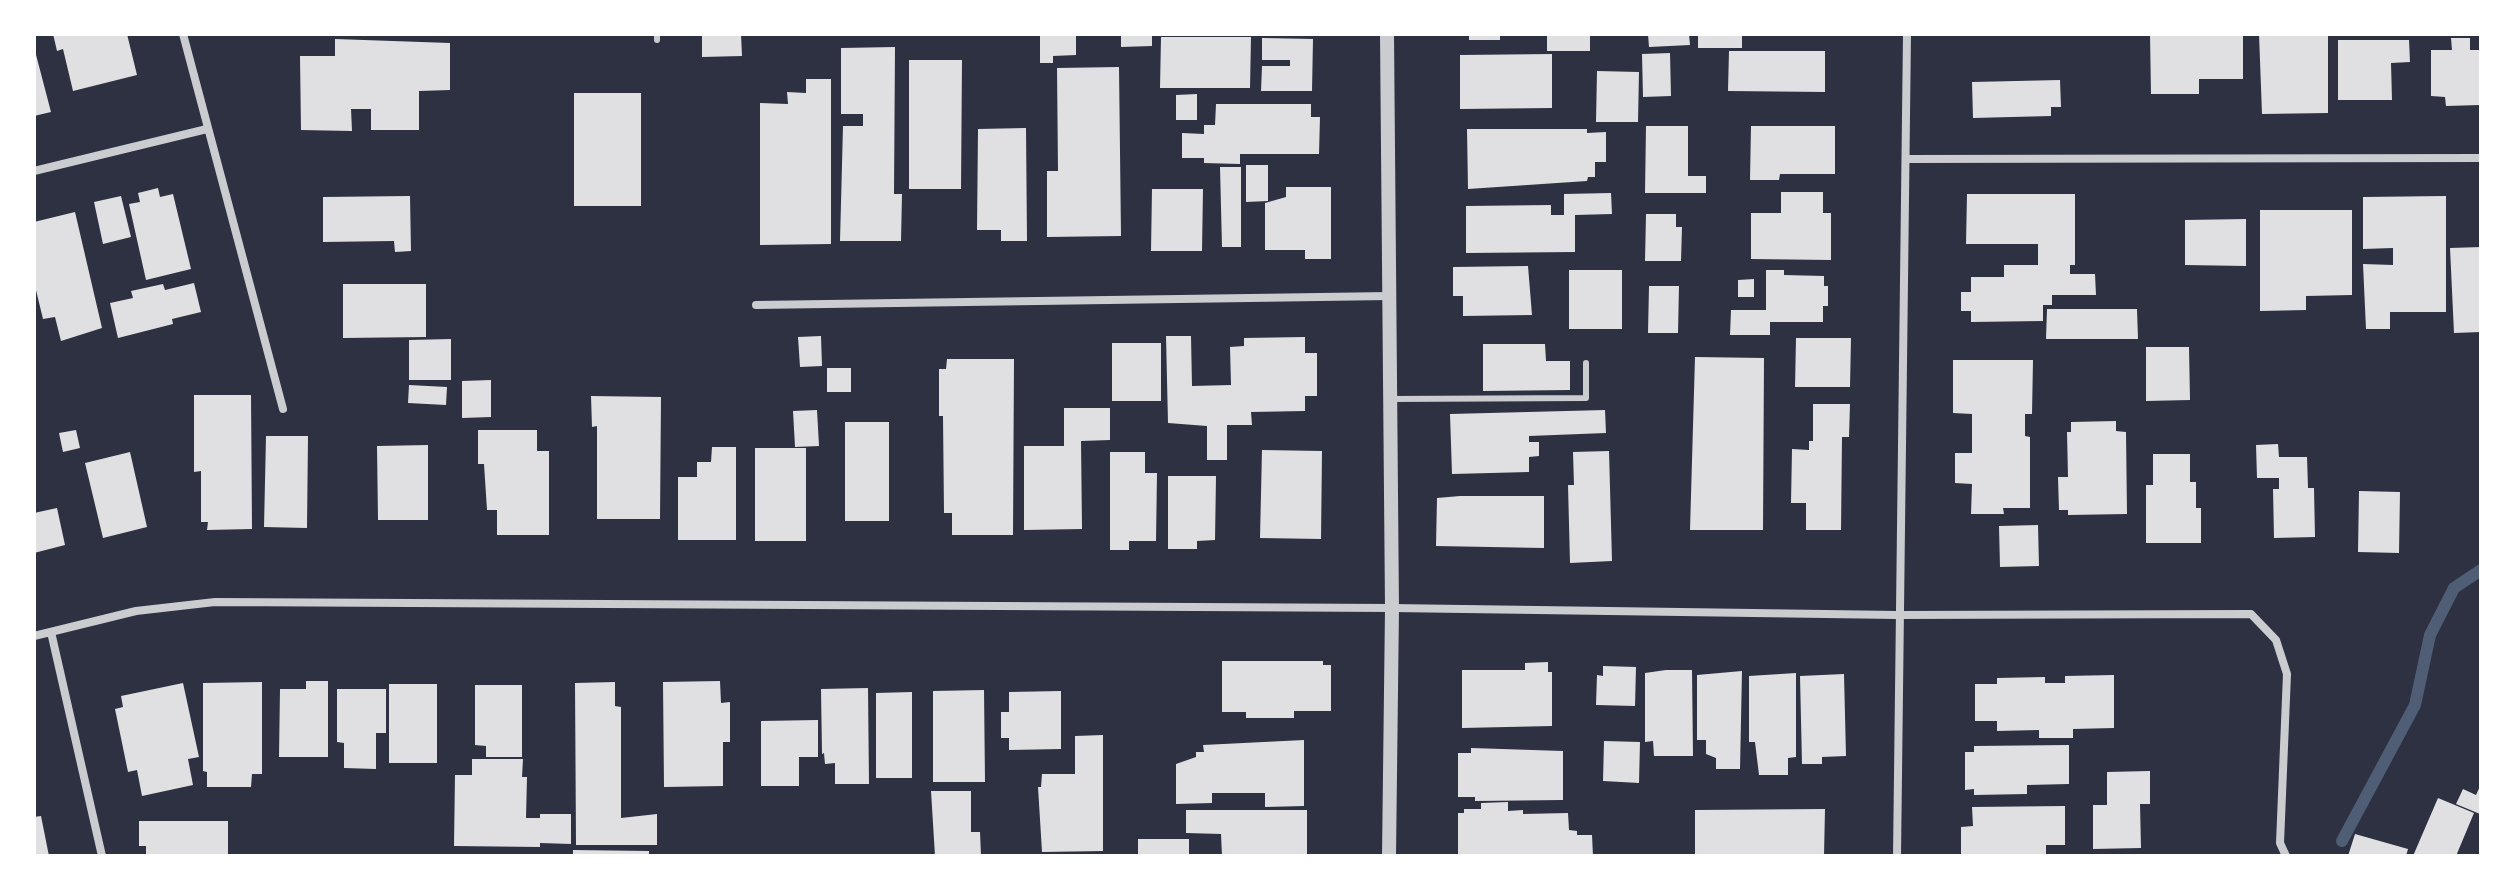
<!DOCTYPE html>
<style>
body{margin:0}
#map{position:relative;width:2515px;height:890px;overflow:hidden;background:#2d3142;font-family:Literata,serif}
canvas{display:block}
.frame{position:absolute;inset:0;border:36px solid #fff;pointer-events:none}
</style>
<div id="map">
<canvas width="2515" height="890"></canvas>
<div class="frame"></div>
</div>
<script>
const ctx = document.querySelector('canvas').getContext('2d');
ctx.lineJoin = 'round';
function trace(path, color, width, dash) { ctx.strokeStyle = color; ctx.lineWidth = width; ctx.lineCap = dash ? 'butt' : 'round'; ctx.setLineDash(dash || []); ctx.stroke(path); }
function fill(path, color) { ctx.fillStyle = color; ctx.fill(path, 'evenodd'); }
const stream = new Path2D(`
 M2342,841L2415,705L2430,635L2454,588L2481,570`);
const building = new Path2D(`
 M53,34H127L137,75L73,91L63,49L57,51Z
 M702,34H741L742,56L702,57Z
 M1040,34H1076V55L1053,56V63H1040Z
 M1121,34H1152V46L1121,47Z
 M1469,34H1500V40H1469Z
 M1547,34H1590V51H1547Z
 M1648,34H1689L1690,45L1649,47Z
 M1698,34H1742V48H1698Z
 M2150,34H2243V79H2199V94H2151Z
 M2259,34H2328V113L2262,114Z
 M1161,37H1251L1250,88H1160Z
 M1262,38L1313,39L1312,91H1261L1262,66H1290V60H1262Z
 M2451,38H2470V50H2481L2480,105L2446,106L2445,97L2431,96V50H2452Z
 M335,39L450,43V90L419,91V130H371V109H351L352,131L301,130L300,56H335Z
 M2338,40H2409L2410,62L2391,63L2392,100H2338Z
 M34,47L51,112L34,116Z
 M895,47L894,194H902L901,241H840L843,126H863V114H841V48Z
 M1729,51H1825V92L1728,91Z
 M1670,53L1671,96L1643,97L1642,54Z
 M1552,54V108L1460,109V55Z
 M909,60H962L961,189H909Z
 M1119,67L1121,236L1047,237V171H1058L1057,68Z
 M1597,71L1639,72L1638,122H1596Z
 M806,79H831V244L760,245V103L788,104L787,92L806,93Z
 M2060,80L2061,107H2051V116L1973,118L1972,82Z
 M574,93H641V206H574Z
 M1197,94V120H1176V95Z
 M1216,104H1311V117H1320L1319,154H1240V164L1204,163V158H1182V133L1204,134V125H1215Z
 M1646,126H1688V176H1706V193H1645Z
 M1751,126H1835V174H1780L1779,180H1750Z
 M1026,128L1027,241H1001V230H977L978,129Z
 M1467,129H1587V133L1606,132V162H1595V177H1588L1587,181L1468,189Z
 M1246,165H1268V201L1246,202Z
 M1220,167H1241V247H1222Z
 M1286,187H1331V259H1305V250H1265V203L1286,197Z
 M158,188L160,197L173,194L191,269L146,280L129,204L140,202L138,193Z
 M1152,189H1203L1202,251H1151Z
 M1781,192H1823V213H1831V260L1751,259V213H1781Z
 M1611,193L1612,214L1575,215V252L1466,253V206L1551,205V215H1564V194Z
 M1967,194H2075V265H2070V274H2095L2096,295H2052V305H2043V321L1971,322V311H1961V292H1971V277H2004V265H2038V244H1966Z
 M121,196L131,237L103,244L94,202Z
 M410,196L411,251L395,252L394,241L323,242V197Z
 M2446,196V312H2390V329H2366L2363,264L2393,265V248L2363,249V197Z
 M2260,210H2352V295L2306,296V310L2260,311Z
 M75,212L102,328L61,341L55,317L43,319L34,282V222Z
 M1646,214H1676V227H1682L1681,261H1645Z
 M2246,219V266L2185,265V220Z
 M2481,247V332L2454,333L2450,248Z
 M1528,266L1532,315L1463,316V296H1453V267Z
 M1569,270H1622V329H1569Z
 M1766,270H1784V275L1824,276V286H1828V306H1823V322H1770V335H1730L1731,310H1766Z
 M1754,279V297H1738V280Z
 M194,283L201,312L172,319L173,324L118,338L110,303L133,298L131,291L163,284L165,290Z
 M343,284H426V337L343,338Z
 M1649,286H1679L1678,333H1648Z
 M2047,309H2137L2138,339H2046Z
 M821,336L822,366L800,367L798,337Z
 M1166,336H1191L1192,386L1231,385L1230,347L1244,346V338L1305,337V353H1317V396H1305V411L1251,412L1252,425H1227V460H1207V426L1168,423Z
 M1796,338H1851L1850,387H1795Z
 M451,339V380H409V340Z
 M1112,343H1161V401H1112Z
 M1483,344H1545L1546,361H1570V390L1483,391Z
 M2146,347H2189L2190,400L2146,401Z
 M1695,357L1764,358L1763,530H1690Z
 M947,359H1014L1013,535H952V513H944L943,416H939V369H946Z
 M1953,360H2033L2032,414H2025V436L2030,437V508H2003L2004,514H1971L1972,484L1955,483V453H1972V414L1953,413Z
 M827,368H851V392H827Z
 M491,380V417L462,418V381Z
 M409,385L447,387L446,405L408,403Z
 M194,395H251L252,529L207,530L208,522H201V471L194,472Z
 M591,396L661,397L660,519H597V426L592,427Z
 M1813,404H1850L1849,437H1842L1841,530H1806V503H1791L1792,449L1809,450V441H1813Z
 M1064,408H1110V440L1081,441L1082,529L1024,530V446H1064Z
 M817,410L819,446L795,447L793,411Z
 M1605,410L1606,433L1529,436V442H1539V456L1529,457V472L1452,474L1450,414Z
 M2116,421V431L2126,432L2127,514L2068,515V510H2059L2058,477H2068L2067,432H2071V422Z
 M845,422H889V521H845Z
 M76,430L80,448L63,452L59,433Z
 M478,430H537V451H549V535H497V510H487L484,464H478Z
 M266,436H308L307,528L264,527Z
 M2278,444L2279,457H2307L2308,488H2314L2315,537L2274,538L2273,489H2279V478H2257L2256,445Z
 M428,445V520H378L377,446Z
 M712,447H736V540H678V477H697V462H711Z
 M755,448H806V541H755Z
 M1262,450L1322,451L1321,539L1260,538Z
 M1609,451L1612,561L1570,563L1568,485H1574L1573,452Z
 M130,452L147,527L103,538L85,463Z
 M1110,452H1145V473H1157L1156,541H1129V550H1110Z
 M2153,454H2190V482H2196V508H2201V543H2146V485H2153Z
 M1168,476H1216L1215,540L1197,541V549H1168Z
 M2359,491L2400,492L2399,553L2358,552Z
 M1460,496H1544V548L1436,546L1437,498Z
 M57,508L65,545L34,553V513Z
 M2038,525L2039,566L2000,567L1999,526Z
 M1222,661H1323V665H1331V711H1294V718H1246V712H1222Z
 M1548,662V672H1552V726L1462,728V670H1525V663Z
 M1603,666L1636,667L1635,706L1596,705L1597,675L1603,676Z
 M1666,670H1692L1693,756H1654L1653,741L1645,742V673Z
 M1742,671L1740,769H1716V758L1706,754V740H1697V675Z
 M1796,673V757L1788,758V775H1759L1755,742H1749V676Z
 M1844,674L1846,756L1822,757V764H1802L1800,676Z
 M2114,675V728L2073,729V738H2039V730L1997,731V721H1975V684H1997V678L2045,677V683H2065V676Z
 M306,681H328V757H279L280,689H306Z
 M720,681L721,703L730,702V742H723V786L664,787L663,682Z
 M262,682V774H252L251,787H207V772L203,771V683Z
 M615,682V706L621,707V818L657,814V845H576L575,683Z
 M183,683L199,757L188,759L193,785L142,796L137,770L128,772L115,709L123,707L121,696Z
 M389,684H437V763H389Z
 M475,685H522V757H486V746L475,745Z
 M868,688L869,784H835V763L825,764L824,753L822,754L821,689Z
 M337,689H386V733H376V769L344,768V743L337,742Z
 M984,690L985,782H933V691Z
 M1061,691V749L1009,750V738H1001V712H1009V692Z
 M912,692V778H876V693Z
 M818,720V757H799V786H761V721Z
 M1103,735V851L1042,852L1038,787H1041L1042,774H1075V736Z
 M1304,740V806L1265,807V793H1212V803L1176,804V764L1196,757V752H1204L1203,745Z
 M1604,741L1640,742L1639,783L1603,781Z
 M2069,745V784L2027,785V794L1974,795V789L1965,790V752H1974V746Z
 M1471,748L1563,751V800L1475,801V797H1458V753H1471Z
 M472,759H523L522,777H527L526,818H540V814H571V844L540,843V847L454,846L455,775H472Z
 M2150,771V804H2140L2141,848L2093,849V805H2107V772Z
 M2481,784L2480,814L2456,804L2463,789L2476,795Z
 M931,791H971V832H980L981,856H935Z
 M2438,798L2474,813L2456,856H2413Z
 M1508,802V811L1523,810V814L1568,813L1569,830L1577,831V835H1592L1593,856H1458V813H1464V809H1481V803Z
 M2065,806V845H2046V855L1961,856V827L1973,826L1972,807Z
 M1825,809L1824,856H1695V810Z
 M1186,810H1307V856H1222L1221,834L1186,833Z
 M41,816L49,856H34V817Z
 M139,821H228V856H146V846H139Z
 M2355,834L2408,849L2406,856H2348Z
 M1138,839H1189V856H1138Z
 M573,850L649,851V856H573Z`);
const service = new Path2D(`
 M657,34V40
 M1391,399L1586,398V363`);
const minor = new Path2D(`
 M183,34L283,409
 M1907,159L2481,158
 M34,171L207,129
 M756,305L1390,296
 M51,632L102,856
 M34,636L136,611L215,602L1392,608L1897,615L2251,614L2276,640L2287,674L2280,843L2286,856
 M1897,856L1907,34`);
const tertiary = new Path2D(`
 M1387,34L1392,608L1389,856`);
trace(stream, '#4f5d75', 12);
fill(building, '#e0e0e3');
trace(service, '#caccd0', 6);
trace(minor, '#caccd0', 8);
trace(tertiary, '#caccd0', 14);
</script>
